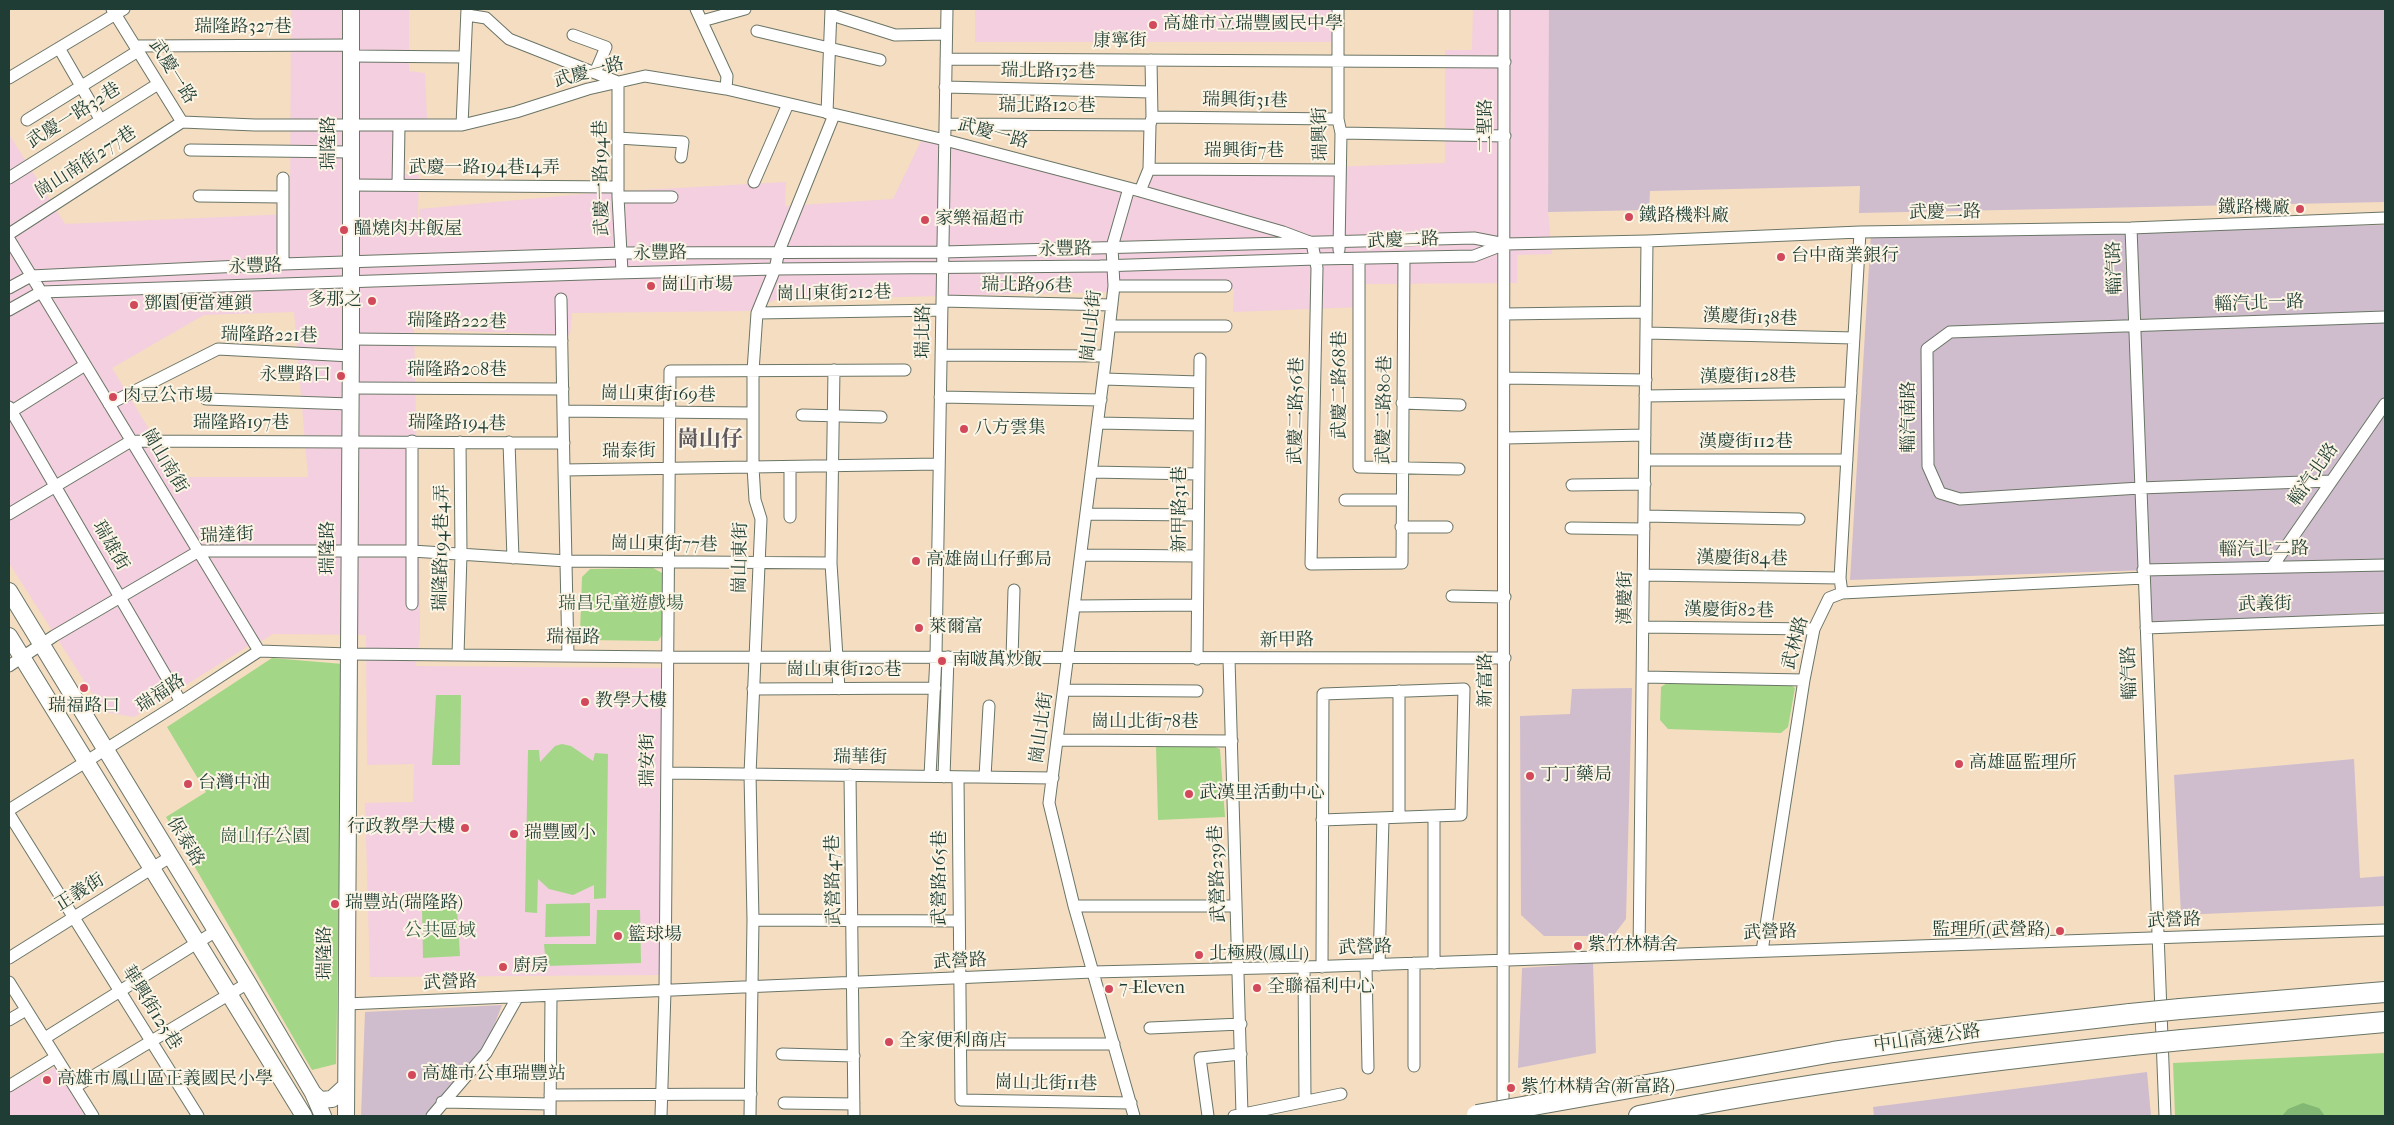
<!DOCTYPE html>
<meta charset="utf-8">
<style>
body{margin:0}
#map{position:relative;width:2394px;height:1125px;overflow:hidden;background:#f5ddc2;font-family:"IM FELL French Canon",serif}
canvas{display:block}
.frame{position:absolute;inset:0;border:10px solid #1f3d34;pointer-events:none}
</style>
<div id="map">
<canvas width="2394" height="1125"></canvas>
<div class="frame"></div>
</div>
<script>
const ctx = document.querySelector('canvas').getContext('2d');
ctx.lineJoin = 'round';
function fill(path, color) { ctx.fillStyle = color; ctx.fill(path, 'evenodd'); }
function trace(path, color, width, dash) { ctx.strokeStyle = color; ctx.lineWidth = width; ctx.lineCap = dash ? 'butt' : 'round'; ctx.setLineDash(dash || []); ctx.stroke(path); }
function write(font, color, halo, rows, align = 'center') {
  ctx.font = font + ' "IM FELL French Canon","Noto Serif TC",serif'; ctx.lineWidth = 4; ctx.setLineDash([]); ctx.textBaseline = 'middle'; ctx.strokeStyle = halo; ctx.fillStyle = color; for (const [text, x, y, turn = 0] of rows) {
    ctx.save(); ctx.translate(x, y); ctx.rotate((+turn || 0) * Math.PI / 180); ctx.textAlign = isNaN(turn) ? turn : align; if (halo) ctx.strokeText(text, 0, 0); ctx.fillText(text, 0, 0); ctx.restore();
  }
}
const built = new Path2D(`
 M291,9H409V71L425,73L427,119L406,121L405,174L419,175L417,248L419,209L605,192L786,182L785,206L893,199L921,141L970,151L1144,199L1151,173L1445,163V50H1472L1473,9H1550L1548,212L1552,254L1517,255V283L1366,284L1363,307L1233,312L1234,289L775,300L749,311L572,313L570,335L414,329L420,592V635L416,666L662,668V975L370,977L365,803L413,802L414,764L367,765L366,635L273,634L252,647L250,645L134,717L104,712L9,563V134L65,224L290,214ZM294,312L308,477H178L112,368L204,315Z
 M975,9H1331V42H975Z
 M55,1067L85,1116H9V1093Z`);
const industrial = new Path2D(`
 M1549,9H2385V202L1859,213L1860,186L1650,191L1649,210L1548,212Z
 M2385,225V612L2151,624L2149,570L1850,580L1871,233Z
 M1632,688L1626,919L1613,936H1544L1521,915L1520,716L1570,714L1572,689Z
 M2354,759L2360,878L2385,876V906L2181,915L2174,775Z
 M1593,963L1596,1053L1518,1068L1522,968Z
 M502,1005L486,1047L436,1103L429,1116H361L365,1012Z
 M2147,1072L2151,1116H1874L1873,1107Z`);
const green = new Path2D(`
 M653,568L662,573V635L658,641L587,640L580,632L582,577L590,569Z
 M272,658L343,664L336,1064L312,1070L166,817L206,792L167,727Z
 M1667,683L1789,684L1795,688L1788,727L1781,733L1668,729L1660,720L1661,687Z
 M436,695H461L460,765H432Z
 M562,744L571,746L593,761L595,753L608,754L606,898L594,899V885L573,895L549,889L538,879L537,913L525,912L528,750H539L540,762L555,746Z
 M1212,746L1220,749L1225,817L1158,820L1156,747Z
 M590,903V936L545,937L546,904Z
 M422,906L457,908L460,956L423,958Z
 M597,910H640L641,963L546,966L544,944H596Z
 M2385,1053V1116H2175L2173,1063Z`);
const forest = new Path2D(`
 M2303,1103L2319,1108L2325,1116H2282L2288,1109Z`);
const street = new Path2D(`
 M112,9L182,122L255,125H462L516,112L588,89L645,76L726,89L945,140L1140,191L1283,232L1312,243L1317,268L1311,564L1402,563L1404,258
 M696,9L727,76L726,89
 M1338,9V119L1341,133L1339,250
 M467,15L486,18L509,39L618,82V197L622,272
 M832,15L895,35L946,34
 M702,21L745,9
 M757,31L880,60
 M573,35L606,47L595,73
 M135,46L351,45
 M59,48L100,119
 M351,56L465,57
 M946,59L1505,62
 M9,78L124,9
 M945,87L1151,92
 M827,113L831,9
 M1152,117L1338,119
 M27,120L138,51
 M945,124L1150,125
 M462,125L467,9
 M1341,133L1505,136
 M618,138L683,142L681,157
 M190,150L350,152
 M1149,169L1339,170
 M9,178L158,84
 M754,182L788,104
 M350,185L618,187
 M398,185L399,126
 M1129,188L1112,247L1114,286L1106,356L1049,803L1074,906L1134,1116
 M1140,191L1149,169L1150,125L1152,117L1151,60
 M199,196L283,197
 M618,197H672
 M2131,228L2165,1116
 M9,234L182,122
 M9,239L259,651
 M1359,259V467L1459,469
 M283,264V178
 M1114,286H1226
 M9,288L31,276L283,264L622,253L943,252L1474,238L1505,244L1647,241L1860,232L2131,228L2385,218
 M561,299L564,470
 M942,301L1112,305
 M9,310L41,292L615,273L775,269L1100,266L1316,259L1474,256L1505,244
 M757,313L942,310
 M1505,314L1646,312
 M1110,326H1226
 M1646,333L1854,338
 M351,339L562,341
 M941,355L1106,356
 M1505,378L1646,380
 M1104,379L1199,382
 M350,388L563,389
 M1645,396L1851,393
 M940,397L1101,400
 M206,399L350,404
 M1402,403L1460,405
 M109,404L218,349L351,356
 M9,407L181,702
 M563,411L753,413
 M9,413L85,365
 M802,415L881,417
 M1098,423L1199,425
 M1505,438L1645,435
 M509,442L513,558
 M1645,460H1847
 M1091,472L1198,474
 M2331,481L2140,488L1960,499L1940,493L1928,466L1927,349L1950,332L2385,317
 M1572,485L1645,484
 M1345,500H1401
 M9,514L131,441L564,443
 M1087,514L1198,515
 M1644,516L1799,519
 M790,517V467
 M1401,527H1447
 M1571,528L1644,529
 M1083,555L1198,556
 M831,563L839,689
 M2272,567L2385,404
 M2143,570L2385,565
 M1644,575L1840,578
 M1842,593L1840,578L1860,232
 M1452,596L1505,597
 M412,604V441
 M1076,606L1197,605
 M1643,627L1814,629
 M2146,628L2385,619
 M458,655L461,554L460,442
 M568,656L564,470L939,464
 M1012,658L1014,590
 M1197,659L1200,359
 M1229,659L1242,1114
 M9,666L54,636L199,551H412L567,561L831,563L834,370
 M1643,677L1804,680
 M753,689L935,688
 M1065,690L1197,691
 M1399,691V817
 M1058,740L1232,741
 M667,773L1053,778
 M850,775L854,1116
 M930,776L936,656L947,9
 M944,777L948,657
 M958,777L961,1100L1131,1103
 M985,777L989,706
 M9,810L181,702L259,651L349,654L668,657L1505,658
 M9,814L198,1116
 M1434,816V963
 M1322,820L1461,815L1464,689L1323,694L1322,967
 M1074,906H1236
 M753,920L958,921
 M1762,951L1804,680L1814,629L1829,598L1842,593L2144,578
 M1639,955L1647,241
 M9,958L170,857
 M1414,963V1066
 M1366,965L1368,1068
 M1379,965L1383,818
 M1304,967L1305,1100
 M9,982L93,1116
 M346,1004L1093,972L1304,967L2385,930
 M9,1020L26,1010
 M1150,1028L1241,1024
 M45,1038L216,931
 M960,1044H1114
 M782,1054L854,1056
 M9,1086L56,1057
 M75,1087L248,983
 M550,1095L751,1094
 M442,1102L550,1104
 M784,1103L854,1104
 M1503,1114L1504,9
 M432,1116L486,1053L517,998
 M550,1116L551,996
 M661,1116L665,991L670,371L905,370
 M750,1116L753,920L750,774L761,519L755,500L753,467V371L757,313L775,269L779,251L834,115
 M1208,1116L1200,1058L1241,1054
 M1234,1116L1341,1094`);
const secondary = new Path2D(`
 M9,591L248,983L313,1093L323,1116
 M9,636L304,1116
 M313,1093L320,1100L332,1099L344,1088
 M346,1116L351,339V9`);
const highway = new Path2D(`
 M2180,1009L2385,992
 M2182,1040L2385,1022
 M1528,1106L1833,1052L1973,1032L2130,1014
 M1639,1116C1802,1083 1966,1063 2132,1045`);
const highwayBridge = new Path2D(`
 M2130,1014L2180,1009
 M2132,1045L2182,1040
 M1477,1115L1528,1106`);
const markers = [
 [1153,25,5,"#d1495b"],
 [2300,209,5,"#d1495b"],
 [1629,217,5,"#d1495b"],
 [925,220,5,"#d1495b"],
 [344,230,5,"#d1495b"],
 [1781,257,5,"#d1495b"],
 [651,286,5,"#d1495b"],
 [372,301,5,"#d1495b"],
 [134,305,5,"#d1495b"],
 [341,376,5,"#d1495b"],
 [113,397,5,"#d1495b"],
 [964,429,5,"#d1495b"],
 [916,561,5,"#d1495b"],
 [919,628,5,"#d1495b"],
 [942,661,5,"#d1495b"],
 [84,688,5,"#d1495b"],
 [585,702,5,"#d1495b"],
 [1959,764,5,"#d1495b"],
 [1530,776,5,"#d1495b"],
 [188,784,5,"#d1495b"],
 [1189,794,5,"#d1495b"],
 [465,828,5,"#d1495b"],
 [514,834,5,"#d1495b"],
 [335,904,5,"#d1495b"],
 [2060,931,5,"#d1495b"],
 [618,936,5,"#d1495b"],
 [1578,946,5,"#d1495b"],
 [1199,955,5,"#d1495b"],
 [503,967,5,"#d1495b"],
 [1257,988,5,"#d1495b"],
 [1109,989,5,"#d1495b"],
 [889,1042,5,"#d1495b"],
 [412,1075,5,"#d1495b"],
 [47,1080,5,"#d1495b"],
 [1511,1088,5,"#d1495b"]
];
const poiNames = [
 ["高雄市立瑞豐國民中學",1163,25],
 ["鐵路機廠",2290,209,"right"],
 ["鐵路機料廠",1639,217],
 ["家樂福超市",935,220],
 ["醞燒肉丼飯屋",354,230],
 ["台中商業銀行",1791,257],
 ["崗山市場",661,286],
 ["多那之",362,301,"right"],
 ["鄧園便當連鎖",144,305],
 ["永豐路口",331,376,"right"],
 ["肉豆公市場",123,397],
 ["八方雲集",974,429],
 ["高雄崗山仔郵局",926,561],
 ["萊爾富",929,628],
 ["南啵萬炒飯",952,661],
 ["教學大樓",595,702],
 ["瑞福路口",84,707,"center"],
 ["高雄區監理所",1969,764],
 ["丁丁藥局",1540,776],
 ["台灣中油",198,784],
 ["武漢里活動中心",1199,794],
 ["行政教學大樓",455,828,"right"],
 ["瑞豐國小",524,834],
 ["瑞豐站(瑞隆路)",345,904],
 ["監理所(武營路)",2050,931,"right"],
 ["籃球場",628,936],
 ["紫竹林精舍",1588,946],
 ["北極殿(鳳山)",1209,955],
 ["廚房",513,967],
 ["全聯福利中心",1267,988],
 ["7-Eleven",1119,989],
 ["全家便利商店",899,1042],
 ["高雄市公車瑞豐站",422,1075],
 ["高雄市鳳山區正義國民小學",57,1080],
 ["紫竹林精舍(新富路)",1521,1088]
];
const streetNames = [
 ["瑞隆路327巷",243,28],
 ["康寧街",1120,42],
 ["武慶一路",172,72,58],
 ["瑞北路132巷",1048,72,1],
 ["武慶一路",589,73,-15],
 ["瑞興街31巷",1245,101,1],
 ["瑞北路120巷",1047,107],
 ["武慶一路32巷",74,116,-32],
 ["二聖路",1487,126,-90],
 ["武慶一路",993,134,15],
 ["瑞興街",1321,134,-91],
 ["瑞隆路",330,143,-90],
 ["瑞興街7巷",1244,152],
 ["崗山南街277巷",86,163,-33],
 ["武慶一路194巷14弄",484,169],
 ["武慶一路194巷",602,178,-91],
 ["武慶二路",1945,213,-1],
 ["武慶二路",1403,241,-2],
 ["永豐路",1065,250,-1],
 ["永豐路",660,254,-1],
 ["永豐路",255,267,-2],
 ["輜汽路",2115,268,-92],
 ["瑞北路96巷",1027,286,1],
 ["崗山東街212巷",834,294,-1],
 ["輜汽北一路",2259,304,-2],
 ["漢慶街138巷",1750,318,2],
 ["瑞隆路222巷",457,322,1],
 ["崗山北街",1092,326,-84],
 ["瑞北路",924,332,-89],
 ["瑞隆路221巷",269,336,1],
 ["瑞隆路208巷",457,371],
 ["漢慶街128巷",1748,377,-1],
 ["武慶二路68巷",1341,385,-90],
 ["崗山東街169巷",658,395,1],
 ["武慶二路80巷",1385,410,-89],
 ["武慶二路56巷",1297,411,-89],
 ["輜汽南路",1910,417,-90],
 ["瑞隆路197巷",241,424],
 ["瑞隆路194巷",457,424,1],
 ["漢慶街112巷",1746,443],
 ["瑞泰街",629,452,-1],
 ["崗山南街",164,461,59],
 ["輜汽北路",2314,475,-55],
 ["新甲路31巷",1181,509,-90],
 ["瑞達街",227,536,-3],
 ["崗山東街77巷",664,545,1],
 ["瑞雄街",110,546,60],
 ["瑞隆路",329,548,-90],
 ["瑞隆路194巷4弄",442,548,-89],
 ["輜汽北二路",2264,550,-1],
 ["崗山東街",741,558,-89],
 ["漢慶街84巷",1742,559,1],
 ["漢慶街",1626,598,-89],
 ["武義街",2265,605,-1],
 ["漢慶街82巷",1729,611,1],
 ["瑞福路",573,638,1],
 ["新甲路",1287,641,-1],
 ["武林路",1796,643,-75],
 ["崗山東街120巷",844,671],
 ["輜汽路",2130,673,-92],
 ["新富路",1487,680,-90],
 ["瑞福路",161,694,-33],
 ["崗山北街78巷",1145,723],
 ["崗山北街",1042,728,-82],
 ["瑞華街",860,758,1],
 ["瑞安街",649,760,-90],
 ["保泰路",185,842,59],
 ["武營路239巷",1218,874,-92],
 ["武營路165巷",941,878,-90],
 ["武營路47巷",834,880,-91],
 ["正義街",80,893,-32],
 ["武營路",2174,921,-2],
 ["武營路",1770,933,-2],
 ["武營路",1365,948,-2],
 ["瑞隆路",326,953,-90],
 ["武營路",960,962,-3],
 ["武營路",450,983,-2],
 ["華興街125巷",151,1008,58],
 ["中山高速公路",1927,1039,-8],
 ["崗山北街11巷",1046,1084,1]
];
const parkNames = [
 ["瑞昌兒童遊戲場",621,605],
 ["崗山仔公園",265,838],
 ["公共區域",440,932]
];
const districtNames = [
 ["崗山仔",710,441]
];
fill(built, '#f3cfdf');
fill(industrial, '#cfbdce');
fill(green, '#a3d787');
fill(forest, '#82b874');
trace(street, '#6a7566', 13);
trace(secondary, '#6a7566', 18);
trace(highway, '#6a7566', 22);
trace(street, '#fff', 11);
trace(secondary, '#fff', 16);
trace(highway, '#fff', 20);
trace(highwayBridge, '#6a7566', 22, []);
trace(highwayBridge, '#fff', 20);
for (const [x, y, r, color] of markers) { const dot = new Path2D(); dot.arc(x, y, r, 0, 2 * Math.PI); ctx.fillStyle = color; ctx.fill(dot); trace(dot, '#fcf5e5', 2); }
write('18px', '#1f3d34', '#fcf5e5', poiNames, 'left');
write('18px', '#1f3d34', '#fcf5e5', streetNames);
write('18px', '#395c45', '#fcf5e5', parkNames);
write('bold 22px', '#605a60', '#fcf5e5', districtNames);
</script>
